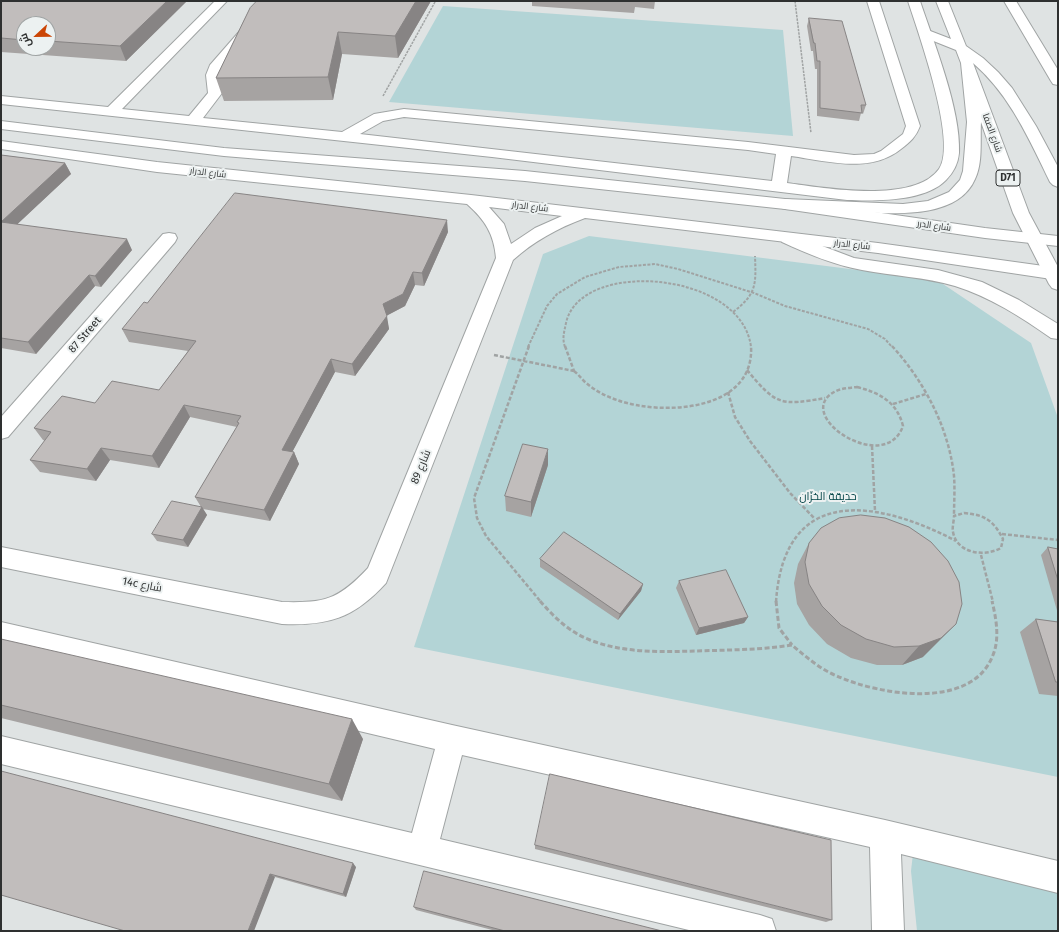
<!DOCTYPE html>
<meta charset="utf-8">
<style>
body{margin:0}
#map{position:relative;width:1059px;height:932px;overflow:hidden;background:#dfe3e3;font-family:"Fira Sans",Cairo,sans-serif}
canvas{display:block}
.frame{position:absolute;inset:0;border:2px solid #2e3030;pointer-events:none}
.north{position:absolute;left:16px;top:16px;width:40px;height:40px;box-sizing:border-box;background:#ecf1f1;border:1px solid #a0a4a4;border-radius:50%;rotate:248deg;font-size:11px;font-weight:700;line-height:16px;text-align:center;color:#2e3030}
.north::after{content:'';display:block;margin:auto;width:14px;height:18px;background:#cb4505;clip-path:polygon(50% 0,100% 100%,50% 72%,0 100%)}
</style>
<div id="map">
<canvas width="1059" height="932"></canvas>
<div class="frame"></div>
<div class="north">ش</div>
</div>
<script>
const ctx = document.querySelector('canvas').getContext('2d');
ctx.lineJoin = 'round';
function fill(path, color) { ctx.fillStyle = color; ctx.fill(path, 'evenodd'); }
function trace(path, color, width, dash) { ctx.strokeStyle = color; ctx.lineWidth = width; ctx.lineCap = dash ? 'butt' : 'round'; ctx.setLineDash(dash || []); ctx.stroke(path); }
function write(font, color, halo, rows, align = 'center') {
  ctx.font = font + ' "Fira Sans",Cairo,sans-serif'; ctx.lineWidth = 4; ctx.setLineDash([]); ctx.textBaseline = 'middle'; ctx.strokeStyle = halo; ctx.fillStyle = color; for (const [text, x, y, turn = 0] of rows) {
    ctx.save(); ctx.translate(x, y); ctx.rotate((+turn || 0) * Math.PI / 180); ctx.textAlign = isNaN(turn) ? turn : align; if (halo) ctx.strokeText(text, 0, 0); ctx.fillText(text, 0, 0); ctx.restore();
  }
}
const green = new Path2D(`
 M443,6L783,30L793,136L389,102Z
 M589,236L937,280L1031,343L1058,418V777L414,647L543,254Z
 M914,845L1058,866V931H917L911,871Z`);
const pathFar3 = new Path2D(`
 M795,1L811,133
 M383,96L435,2`);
const pathFar2 = new Path2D(`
 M733,312C757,294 756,284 755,256
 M528,347L547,306L557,294L585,277L619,267L655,264L678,269L754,293L785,306L868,329L885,339L892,347
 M565,347C562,338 564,333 566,323C580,258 742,271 751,347`);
const pathFar1 = new Path2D(`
 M529,346L474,498L477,518L486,536L541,602
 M565,346L574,371
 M892,346C924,381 949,428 954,476C955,489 954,503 954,516
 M494,355L574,371
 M747,370C776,405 780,406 825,398
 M574,371C578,374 581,378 585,382C594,390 605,396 617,400C661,416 755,412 751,346
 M857,387C880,393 897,402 903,426C885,477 789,414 836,391C842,388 850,388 857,387Z
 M728,392L735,417L750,441L790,493L815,519
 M893,404L926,394
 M872,446L875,511
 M964,513C985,515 993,520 1003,539L1001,548C985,557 957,554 953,532C952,527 954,521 954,516Z
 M1002,534L1058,540
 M981,555L993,602
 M776,602C784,483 878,500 956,541`);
const path = new Path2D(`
 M540,601C554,617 569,632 590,640C623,653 660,652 695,651C727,650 760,650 792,645C806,657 820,669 837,676C879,695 972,711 993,655C1000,638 996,618 992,601
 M776,601L779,628L792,645`);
const minor = new Path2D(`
 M215,1H227L122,109L189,116L208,93L206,75L210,65L266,1H278L221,69L220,78L222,93L203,118L342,132L374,114L404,109L748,142L854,155L874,154L881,151L903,134L906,126L867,1H879L920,126C916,137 910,142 901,149C870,174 827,161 791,156L787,183C824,188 914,204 939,169C958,143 918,32 908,1H920C934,43 961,110 959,153C958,164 953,173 946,180C925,202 875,201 847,200L492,157L1,104V96L108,107ZM404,117L748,150L776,154L772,181L360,134L383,121Z
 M1,121L224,148L525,171L785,199L985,228L1058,236V246L985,238L785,209L525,181L224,156L1,129Z
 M1,141L157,162L471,195L878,243L1058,268V280L878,253L585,218C558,228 534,241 513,260L386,583C354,618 329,626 282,624L1,567V547L282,602C325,603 338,600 368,568L496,258C494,234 485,220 467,204L157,172L1,149ZM489,207L562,216L535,228L511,244L504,224Z
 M169,233L175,234L177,238L175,242L8,437L1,439V417L163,234Z
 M1,622L452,725L885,820L1058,861V893L901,854L904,931H872L870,847L462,755L440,839L760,915L772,919L776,931H693L1,764V736L412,833L435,749L1,646Z`);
const major = new Path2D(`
 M936,1H948L966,46L983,58L998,72L1012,88L1036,126L1058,167V187L1053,185L1050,182C1029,139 1010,95 973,63L1029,213L1058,267V290L1052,288L1049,284L1013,213L981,122C980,140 983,163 975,179C957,221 889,213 852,212C830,211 807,210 785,209L779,207L777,204L779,201L785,199L903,204L928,201L949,192L960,180L963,171L967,122L961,63L956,50L921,36L919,33L925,29L951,39Z
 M1004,1H1016L1058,70V85L1053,84L1051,81Z
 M788,233L854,258L938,270L982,282L1019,300L1058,324V339L1051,338C1021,317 990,297 955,286C925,277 893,276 862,270C834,265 808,254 782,242L780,238L782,234Z`);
const wall = new Path2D(`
 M1,1H187L126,61L1,52ZM24,24H48V48H24Z
 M431,1L398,58L342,54L333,100L224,101L216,78L250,8Z
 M532,1H655L654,9L635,7L634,13L532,6Z
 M809,18L866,105L863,114L861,113L859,121L817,116V69H815L813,51H811L807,26Z
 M1,155L65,163L71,174L17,224L132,250L101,287L95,286L36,354L1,348Z
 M448,232L424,286L415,285L405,306L386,316L389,329L355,376L335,372L292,452H294L299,464L270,521L203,509L207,515L188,547L157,541L152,534L201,507L195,497L237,427L190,417L159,468L110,460L96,481L40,472L30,460L45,441L43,440L34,428L95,403L159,390L188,351L129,342L122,329L147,303Z
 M548,465L531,517L506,511L505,496Z
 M885,518L923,657L902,665H877L851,658L827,644L809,625L797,604L794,583L798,564L809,543Z
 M1048,547L1058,549V614L1041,555Z
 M540,559L643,584L641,591L618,620L540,567Z
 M679,581L748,617L744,623L696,635L676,588Z
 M1036,619L1058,622V696L1039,694L1020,632Z
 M1,639L363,739L342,801L1,718Z
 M535,845L832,920L826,922L535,849Z
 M356,867L346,897L275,877L1,896Z
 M414,907L662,931H496L416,910Z`);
const shadedWall = new Path2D(`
 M167,1H187L126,61L120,46Z
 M416,1H431L398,58L395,36Z
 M338,32L342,54L333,100L328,77Z
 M65,163L71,174L8,233L1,222Z
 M447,220L448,232L424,286L422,273Z
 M127,239L132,250L101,287L95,276Z
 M413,272L415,285L405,306L386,316L383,304Z
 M89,275L95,286L36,354L28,342Z
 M387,316L389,329L355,376L352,364Z
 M331,359L335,372L287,462L282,450Z
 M184,405L190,417L159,468L152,456Z
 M101,448L110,460L96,481L87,469Z
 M548,449V465L531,517V502Z
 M294,452L299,464L270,521L264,510Z
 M202,507L207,515L188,547L183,540Z
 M643,584L641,591L618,620L620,614Z
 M748,617L744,623L696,635L699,628Z
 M956,624L923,657L902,665L919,646Z
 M352,719L363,739L342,801L329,784Z
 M353,863L356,867L346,897L343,894Z
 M270,874L275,877L254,931H248Z`);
const building = new Path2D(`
 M1,1H167L120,46L48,41V24H24V40L1,38Z
 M257,1H416L395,36L338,32L328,77L216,78L250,8Z
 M809,18L842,21L866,105H861L862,113L820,108V61H817L815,43H814Z
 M1,155L65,163L1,222Z
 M235,193L447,220L422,273L413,272L403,294L383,304L387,316L352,364L331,359L282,450L294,452L264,510L195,497L239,423L237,422L241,416L184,405L152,456L101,448L87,469L30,460L51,432L34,428L62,396L95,403L112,381L159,390L196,341L122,329L144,302L147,303Z
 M1,222L127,239L95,276L89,275L28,342L1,338Z
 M523,444L548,449L531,502L505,496Z
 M172,501L202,507L183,540L152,534Z
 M861,515L885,518L909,527L931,542L948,561L959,582L962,604L956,624L941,638L919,646L894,647L866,639L841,625L822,606L809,584L805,562L809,543L821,528L839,518Z
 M564,532L643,584L620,614L540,559Z
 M1048,547L1058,549V580Z
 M726,570L748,617L699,628L679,581Z
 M1036,619L1058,622V682H1056Z
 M1,639L352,719L329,784L1,705Z
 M1,771L353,863L343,894L270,874L248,931H125L1,895Z
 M550,774L831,840L832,920L535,845Z
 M424,871L662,931H505L414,907Z`);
const farStreetnames = [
 ["شارع الصفا",992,133,70],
 ["شارع الدرار",208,173,7],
 ["شارع الدرار",530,207,7],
 ["شارع الدرر",934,226,8],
 ["شارع الدرار",852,245,6]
];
const shields = [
 [1008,178,24]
];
const shieldNames = [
 ["D71",1008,178]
];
const streetNames = [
 ["87 Street",85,335,-49],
 ["شارع 89",421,467,-68],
 ["14c شارع",142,585,11]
];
const parkNames = [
 ["حديقة الخزّان",828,497]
];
fill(green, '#b3d4d6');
trace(minor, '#a0a4a4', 2);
trace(major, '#a0a4a4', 2);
trace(pathFar3, '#a0a3a3', 1.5, [2.5, 1]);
trace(pathFar2, '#a0a3a3', 2, [3, 1.5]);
trace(pathFar1, '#a0a3a3', 2.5, [4, 2]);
trace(path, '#a0a3a3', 3, [5, 2.5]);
fill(minor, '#fff');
fill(major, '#fff');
fill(wall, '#a6a3a2');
fill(shadedWall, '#878484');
fill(building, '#c1bdbc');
trace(building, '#878484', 1);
write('9px', '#2e3030', '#ecf1f1', farStreetnames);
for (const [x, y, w] of shields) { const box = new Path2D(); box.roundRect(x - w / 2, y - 8, w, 16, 3); ctx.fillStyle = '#ecf1f1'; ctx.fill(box); trace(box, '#2e3030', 1); }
write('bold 10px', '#2e3030', null, shieldNames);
write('11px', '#2e3030', '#ecf1f1', streetNames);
write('11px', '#014346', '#ecf1f1', parkNames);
</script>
